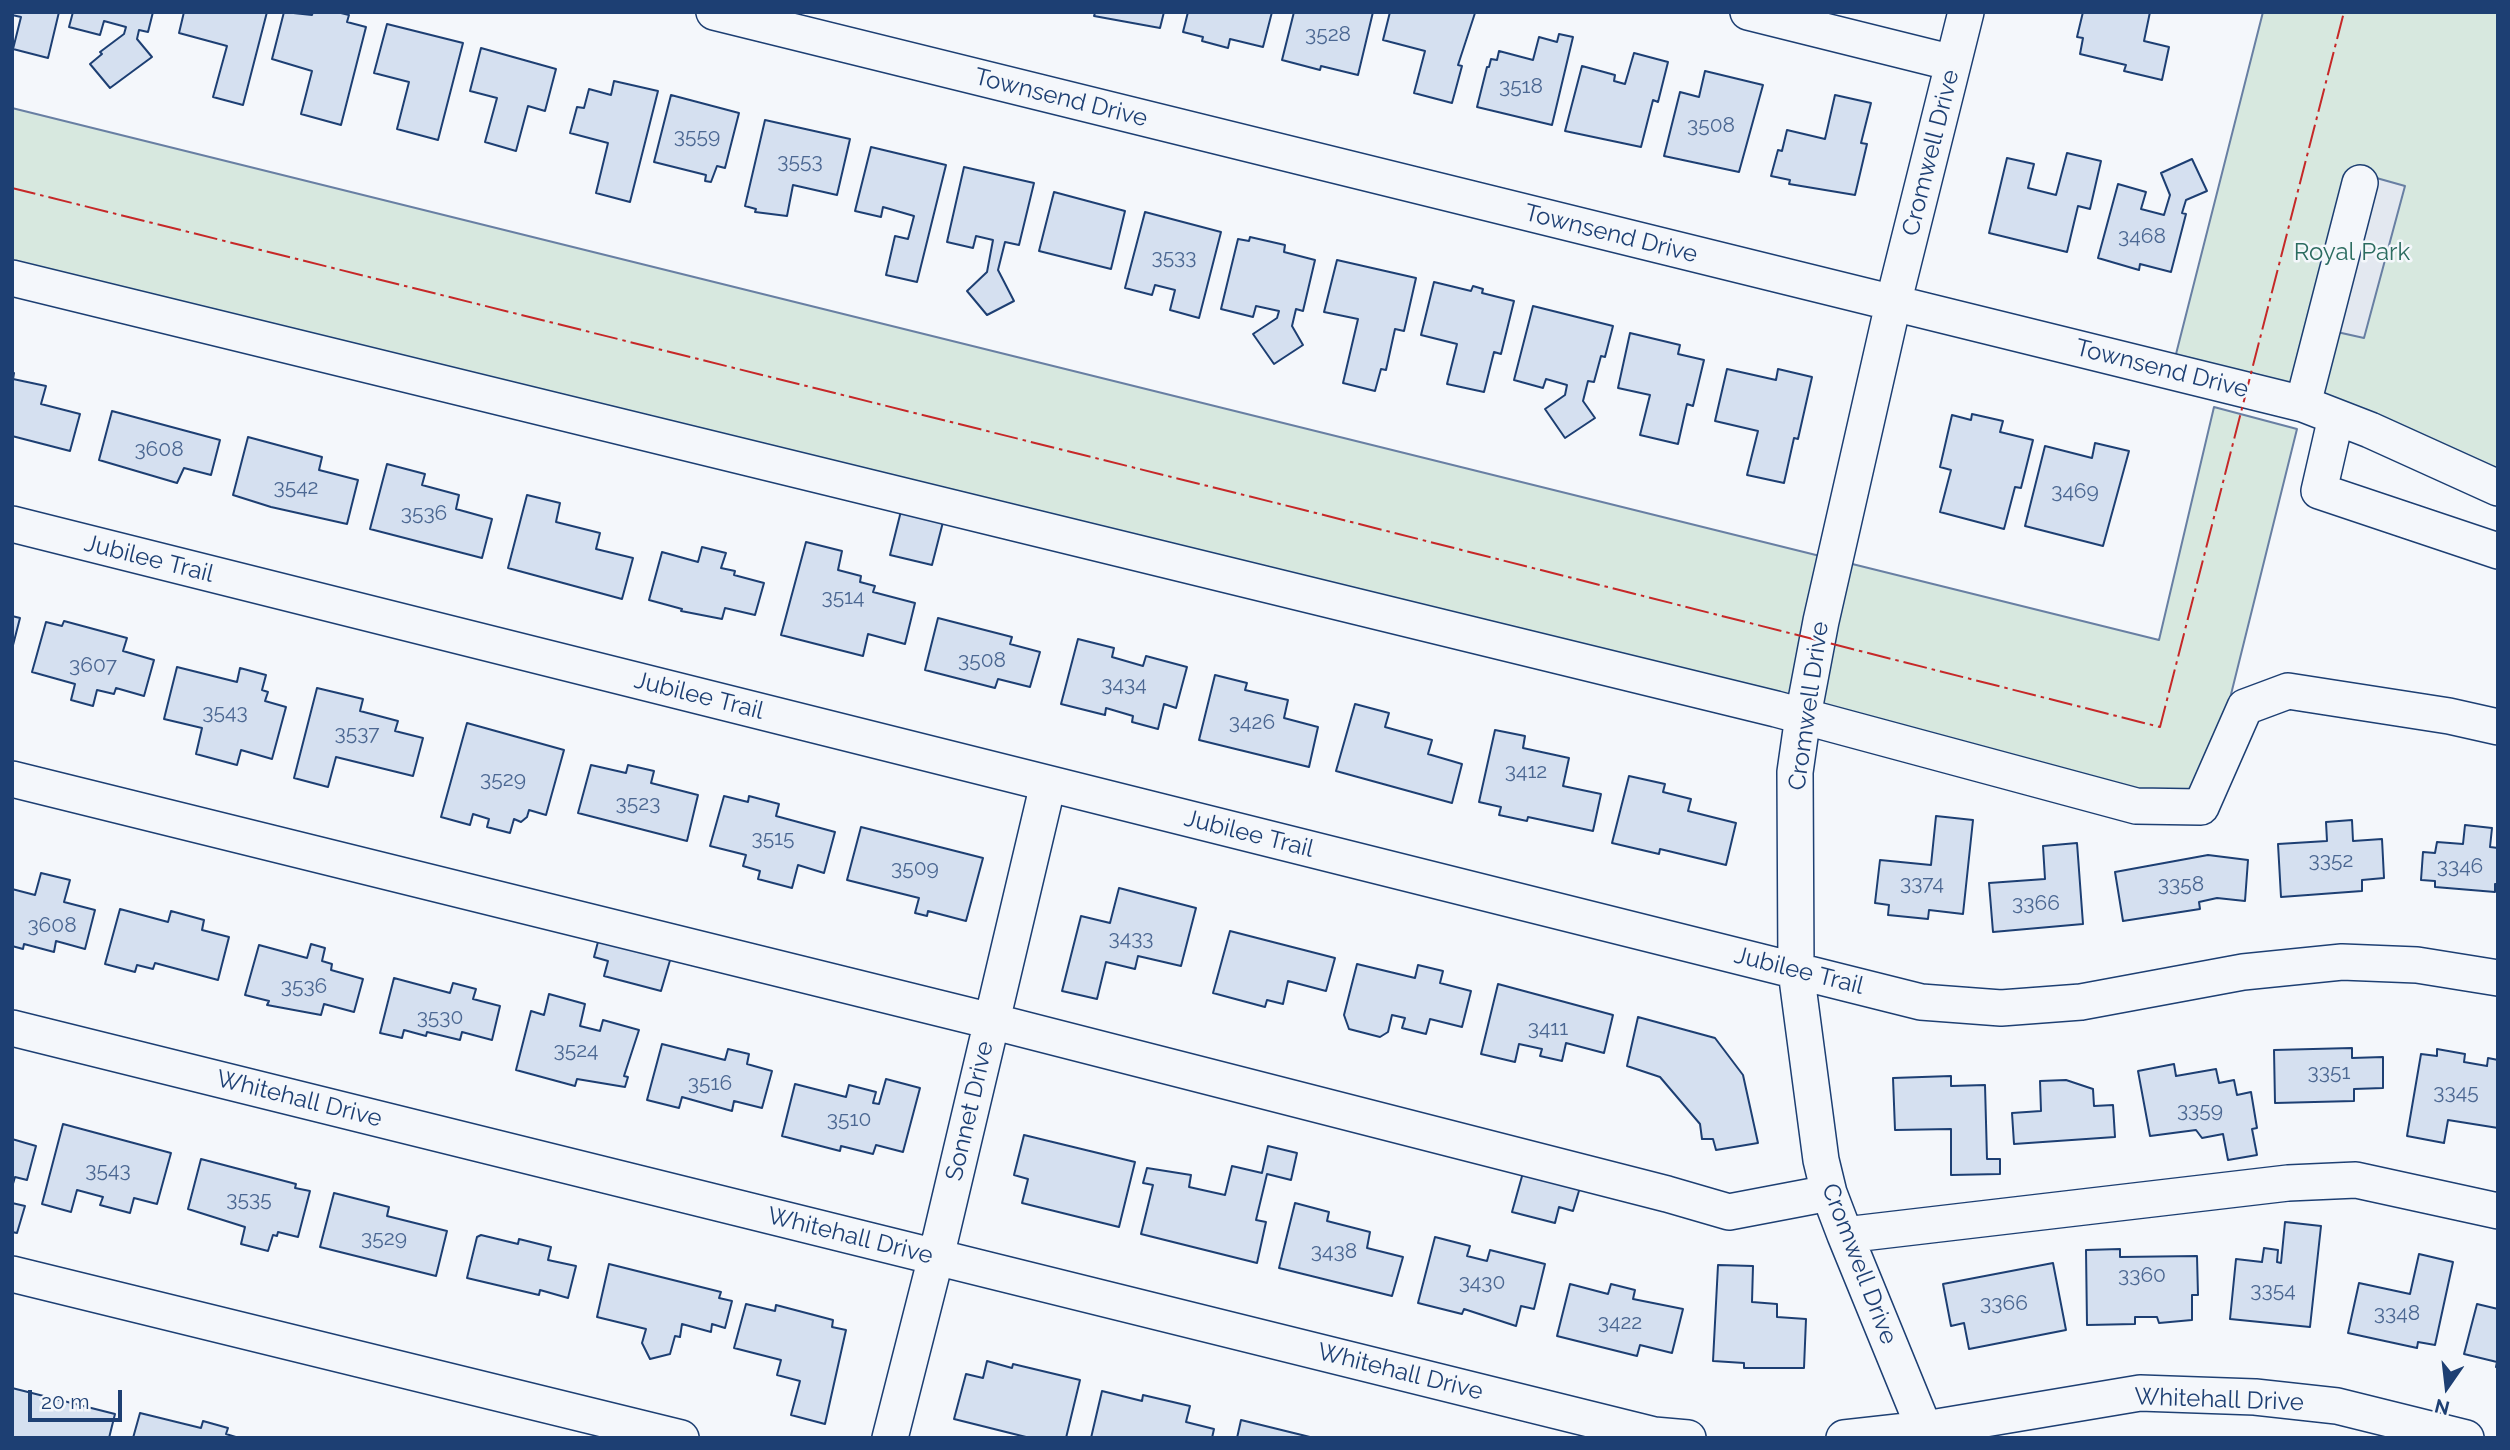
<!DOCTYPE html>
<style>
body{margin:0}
#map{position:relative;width:2510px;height:1450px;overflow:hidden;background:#f4f7fb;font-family:Raleway,sans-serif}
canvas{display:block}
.frame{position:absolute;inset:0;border:14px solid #1d3f73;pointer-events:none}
.north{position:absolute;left:2412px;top:1352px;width:70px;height:70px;-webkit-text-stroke:5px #f4f7fb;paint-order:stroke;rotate:194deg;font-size:19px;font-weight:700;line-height:28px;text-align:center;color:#1d3f73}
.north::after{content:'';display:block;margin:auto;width:24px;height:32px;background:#1d3f73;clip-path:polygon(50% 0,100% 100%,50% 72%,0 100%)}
.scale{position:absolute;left:28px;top:1390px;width:94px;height:32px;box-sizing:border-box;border:4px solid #1d3f73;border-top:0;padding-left:9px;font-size:21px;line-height:24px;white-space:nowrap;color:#1d3f73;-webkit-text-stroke:5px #f4f7fb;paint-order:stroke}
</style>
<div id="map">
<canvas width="2510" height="1450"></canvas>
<div class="frame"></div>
<div class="north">N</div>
<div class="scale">20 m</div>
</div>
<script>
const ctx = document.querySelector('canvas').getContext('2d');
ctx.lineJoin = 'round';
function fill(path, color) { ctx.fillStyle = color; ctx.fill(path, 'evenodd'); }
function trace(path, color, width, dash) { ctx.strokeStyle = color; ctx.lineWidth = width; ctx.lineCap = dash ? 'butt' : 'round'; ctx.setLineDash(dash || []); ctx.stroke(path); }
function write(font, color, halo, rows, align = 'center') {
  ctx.font = font + ' Raleway,sans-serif'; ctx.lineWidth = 5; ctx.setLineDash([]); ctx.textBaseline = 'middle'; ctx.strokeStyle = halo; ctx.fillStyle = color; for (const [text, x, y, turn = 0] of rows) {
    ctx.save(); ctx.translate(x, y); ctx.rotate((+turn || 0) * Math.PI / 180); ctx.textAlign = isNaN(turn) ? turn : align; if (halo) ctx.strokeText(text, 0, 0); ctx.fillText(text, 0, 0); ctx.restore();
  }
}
const green = new Path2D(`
 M2263,12H2498V469L2175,358Z
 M12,108L2159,640L2214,407L2297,429L2203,807L12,264Z`);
const parking = new Path2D(`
 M2348,170L2405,186L2364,338L2310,326Z`);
const building = new Path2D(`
 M12,12H59L48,58L13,49L21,17L12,15Z
 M73,12H153L148,32L139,30L137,39L152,57L110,88L90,64L102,54L100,52L124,34L126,27L104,21L100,35L69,27Z
 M184,12H267L243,105L213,97L227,46L179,33Z
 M284,12L312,15L313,12H337L349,15L347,22L366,27L341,125L301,114L312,71L272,59Z
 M1091,12H1164L1160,28L1094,16L1095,13Z
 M1188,12H1272L1263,47L1230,39L1228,48L1202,41L1203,37L1183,32Z
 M1294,12H1373L1358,75L1321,66L1320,70L1282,60Z
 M1390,12L1475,13L1458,65L1462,66L1452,103L1414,93L1425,51L1383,40Z
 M2083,12H2150L2144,41L2169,47L2162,80L2124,71L2126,65L2080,54L2083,38L2077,37Z
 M387,24L463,43L438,140L397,129L409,82L374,73Z
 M1559,34L1573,37L1552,125L1477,107L1487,67H1489L1491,59L1497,60L1499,51L1533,60L1539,37L1557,42Z
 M481,48L556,69L545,111L528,106L516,151L485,142L497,98L470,91Z
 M1634,53L1668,62L1658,102L1653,100L1641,147L1565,131L1582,66L1615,75L1614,81L1625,84Z
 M1705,71L1763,85L1739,172L1664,156L1680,92L1699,97Z
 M614,81L658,91L630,202L596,193L608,143L570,133L577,107L584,108L589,89L611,95Z
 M671,95L739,113L725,168L717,166L711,182L705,181L706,175L654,162Z
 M1835,95L1871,103L1861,143L1867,144L1855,195L1789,184L1790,180L1771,176L1778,150L1782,151L1787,130L1825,139Z
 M765,120L850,139L837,195L793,185L787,216L755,212L756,209L745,206Z
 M871,147L946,165L917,282L886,275L895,236L908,239L914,216L883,207L881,217L855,211Z
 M2067,153L2101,161L2090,209L2078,206L2067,252L1989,233L2007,158L2034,164L2028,188L2056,195Z
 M2192,159L2207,191L2186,200L2182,213L2186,214L2171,272L2140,264L2139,270L2098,258L2118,184L2146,192L2141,209L2164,215L2170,195L2161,173Z
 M964,167L1034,183L1019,245L1005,242L998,270L1014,301L987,315L967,291L987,272L993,240L976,236L973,248L947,242Z
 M1054,192L1125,211L1111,269L1039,251Z
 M1145,212L1221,232L1199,318L1170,310L1175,290L1155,285L1152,295L1125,288Z
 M1250,237L1285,245L1284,252L1315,260L1303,311L1296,309L1292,326L1303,345L1274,364L1253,334L1277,318L1279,311L1256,306L1253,317L1221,309L1238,239L1249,241Z
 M1337,260L1416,278L1404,331L1395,329L1386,370L1381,369L1375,391L1343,383L1358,319L1324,312Z
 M1434,282L1471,291L1473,286L1483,289L1482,293L1514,301L1501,354L1494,352L1484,392L1447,384L1457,344L1421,335Z
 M1533,306L1613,326L1605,357L1601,356L1594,382L1588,381L1583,401L1595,418L1565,438L1545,409L1565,395L1567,385L1546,379L1543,388L1514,380Z
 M1630,333L1680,345L1678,354L1704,360L1693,406L1687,404L1678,444L1640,435L1650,395L1618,388Z
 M1727,369L1776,380L1778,369L1812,377L1798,439L1794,438L1784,483L1747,475L1758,431L1715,421Z
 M12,373H14L13,379L46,386L41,404L80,414L70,451L12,436Z
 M112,411L220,440L211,475L184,468L177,483L99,460Z
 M1972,414L2003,421L2000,432L2033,440L2021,488L2015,487L2004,529L1940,512L1951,470L1940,467L1952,415L1971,420Z
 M248,437L322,457L319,470L358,480L347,524L271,507L233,495Z
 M2095,443L2129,451L2103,546L2025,526L2045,446L2092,458Z
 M387,464L425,474L422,485L459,495L456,509L492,519L482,558L370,529Z
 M527,495L560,503L556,522L600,533L596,549L633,558L622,599L508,568Z
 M901,511L943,522L932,565L890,555Z
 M806,542L842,551L838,570L861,576L860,582L875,586L873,592L915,603L905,644L868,634L863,656L781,635Z
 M702,547L726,553L721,568L735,571L734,575L764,583L755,615L725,608L722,619L681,611L682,609L649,600L662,552L698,562Z
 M12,616L20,618L12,649Z
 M938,618L1012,637L1010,644L1040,652L1030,687L998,679L995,688L925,670Z
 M64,621L127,638L123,651L154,660L144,696L116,688L114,694L97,690L93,706L71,700L75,684L32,672L46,622L62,626Z
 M1078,639L1114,648L1112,657L1143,666L1146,656L1187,667L1176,708L1164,704L1158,729L1132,722L1133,716L1106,708L1105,715L1061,704Z
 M177,667L237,682L240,668L266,675L262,690L268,692L265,701L286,707L272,759L241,750L237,765L196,754L202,728L164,719Z
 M1215,675L1247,683L1245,690L1288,700L1284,718L1318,727L1309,767L1199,740Z
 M317,688L363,699L360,711L398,721L395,731L423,738L413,776L336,757L328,787L294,778Z
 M1355,704L1389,713L1385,727L1432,740L1428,754L1462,764L1452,803L1336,771Z
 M467,723L564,750L546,815L529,810L527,817L521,822L514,819L510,833L487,827L489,819L473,814L470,825L441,817Z
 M1495,730L1525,736L1523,748L1569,758L1563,786L1601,794L1593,831L1528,817L1527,821L1499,815L1501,807L1479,802Z
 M591,765L626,773L628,765L654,771L651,783L698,795L687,841L578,813Z
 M1629,776L1665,784L1663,792L1691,799L1688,811L1736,823L1726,865L1660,849L1659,854L1612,843Z
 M724,796L748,802L749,796L779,804L776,816L835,832L824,873L798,865L792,888L758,879L760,871L743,866L746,855L710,846Z
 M1936,816L1973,820L1963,914L1929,910L1928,919L1888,915L1889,905L1875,903L1880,860L1931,865Z
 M2352,820L2353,841L2382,839L2384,878L2362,880V891L2281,897L2278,844L2327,841L2326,822Z
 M2465,825L2492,828L2490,847L2498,848V884H2495V892L2435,887V881L2421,880L2423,852L2435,853L2437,842L2463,844Z
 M861,827L983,858L966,921L928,911L927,916L915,913L919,898L847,880Z
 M2077,843L2083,924L1993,932L1989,883L2045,879L2043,846Z
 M2208,855L2248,860L2245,901L2217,898L2199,902L2200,909L2123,921L2115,872Z
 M41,873L70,880L64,902L95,910L85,949L56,941L54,952L24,944L23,949L12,946V889L35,895Z
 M1119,888L1196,908L1181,966L1138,956L1135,969L1106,962L1097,999L1062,991L1081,916L1110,923Z
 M120,909L168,922L171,911L204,920L202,930L229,937L218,980L155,963L153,969L137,965L135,972L105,964Z
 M1230,931L1335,958L1326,991L1288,981L1283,1004L1267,1000L1265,1007L1213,993Z
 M599,938L671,957L661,991L604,976L608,961L594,957Z
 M311,944L325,948L322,961L332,964L331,970L363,979L354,1012L324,1004L321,1015L267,1005L269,1001L245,995L259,945L307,958Z
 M1357,964L1415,978L1418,965L1443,971L1440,983L1471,991L1462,1027L1430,1019L1426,1034L1402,1028L1405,1018L1392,1015L1388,1032L1380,1037L1349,1029L1344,1015Z
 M394,978L450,993L453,983L476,989L473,999L500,1006L492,1040L462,1032L460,1040L427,1032L426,1036L404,1030L402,1038L380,1033Z
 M1498,984L1613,1015L1604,1053L1566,1043L1562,1061L1540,1056L1542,1049L1519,1044L1515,1062L1481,1054Z
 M549,994L585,1004L580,1026L600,1031L603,1020L639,1030L624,1076L628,1077L625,1087L577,1079L575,1086L516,1070L531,1011L544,1015Z
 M1638,1017L1715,1038L1743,1075L1758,1143L1716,1150L1713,1139H1702L1700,1124L1660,1077L1627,1066Z
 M662,1044L725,1060L728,1049L749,1054L747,1064L772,1071L762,1108L734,1101L732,1111L682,1097L679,1108L647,1100Z
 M2352,1048V1058L2383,1057V1088L2354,1089V1101L2275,1103L2274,1050Z
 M2437,1049L2465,1054L2464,1062L2487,1066L2488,1058L2498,1060V1128L2448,1120L2444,1143L2407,1136L2421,1054L2437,1056Z
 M2174,1064L2176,1076L2216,1069L2219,1083L2234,1080L2237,1095L2251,1092L2257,1128L2252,1129L2257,1155L2228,1160L2223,1134L2202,1138L2196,1130L2150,1136L2138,1071Z
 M1951,1076V1086L1985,1085L1987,1159H2000V1174L1951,1175V1129L1895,1130L1893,1078Z
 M886,1079L920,1088L903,1152L876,1145L873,1154L841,1146L840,1151L782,1136L795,1084L846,1097L849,1085L876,1092L873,1103L879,1104Z
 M2066,1080L2093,1089L2094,1106L2113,1105L2115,1137L2014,1144L2012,1113L2041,1111L2040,1081Z
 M63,1124L171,1153L157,1204L134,1198L130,1213L100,1205L103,1197L77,1190L71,1212L42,1204Z
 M1024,1135L1135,1162L1119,1227L1022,1203L1028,1179L1014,1175Z
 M12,1139L36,1146L27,1180L15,1177L12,1187Z
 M1268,1146L1297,1153L1291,1180L1267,1174L1256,1220L1266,1222L1257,1263L1141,1234L1153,1185L1143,1183L1147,1168L1191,1175L1189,1187L1225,1195L1232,1166L1262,1173Z
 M201,1159L296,1184L295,1188L310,1191L298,1237L278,1232L277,1236L273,1235L268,1251L241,1244L245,1227L188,1209Z
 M1524,1169L1581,1184L1573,1211L1559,1207L1555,1223L1512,1212Z
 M334,1193L389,1207L387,1216L447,1231L436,1276L320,1247Z
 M12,1203L25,1206L17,1233L12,1232Z
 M1295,1203L1329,1212L1327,1221L1370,1232L1367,1248L1403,1257L1392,1296L1279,1268Z
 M2285,1222L2321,1226L2310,1327L2230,1319L2236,1259L2262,1262L2264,1248L2278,1250L2277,1262L2281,1263Z
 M481,1235L518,1244L519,1239L551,1247L548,1260L576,1266L568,1298L540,1290L539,1295L467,1278L477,1237Z
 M1435,1237L1470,1246L1467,1256L1487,1261L1490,1250L1545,1264L1534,1309L1521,1306L1516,1326L1464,1309L1462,1314L1418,1303Z
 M2120,1249V1257L2197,1256L2198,1295H2192V1320L2159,1323L2157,1317H2135V1324L2087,1325L2086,1250Z
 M2419,1254L2453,1262L2435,1345L2418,1342L2417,1348L2348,1333L2359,1283L2410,1294Z
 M2053,1263L2066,1330L1969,1349L1964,1323L1951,1326L1943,1284Z
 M609,1264L721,1292L719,1298L732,1301L725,1328L712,1324L711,1332L682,1324L680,1337L675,1336L670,1354L650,1359L642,1343L646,1329L597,1317Z
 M1718,1265L1753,1266L1752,1302L1777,1304V1317L1806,1319L1804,1368H1744V1363L1713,1361Z
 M1570,1284L1608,1294L1611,1284L1635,1290L1633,1299L1683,1309L1672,1353L1640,1345L1637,1356L1557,1336Z
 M746,1304L775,1311L776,1305L833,1320L832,1327L846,1330L825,1424L791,1415L800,1381L777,1375L781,1360L734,1348Z
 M2477,1304L2498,1309V1368L2496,1367L2497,1362L2464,1354Z
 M987,1361L1012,1368L1013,1364L1080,1380L1066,1438H1030L954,1419L966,1374L983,1378Z
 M12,1388L115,1414L109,1438H12Z
 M1102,1391L1142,1401L1143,1395L1190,1406L1186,1422L1214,1429L1212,1438H1091Z
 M140,1413L201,1428L203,1421L228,1428L226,1434L239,1438H133Z
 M1241,1420L1314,1438H1237Z`);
const minor = new Path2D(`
 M714,12L2303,404L2370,430L2498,488
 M1748,12L1953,63
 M12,278L1776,709L2136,806L2201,807L2245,707L2288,691L2449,716L2498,727
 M2303,404L2360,183
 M2336,417L2319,491L2498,551
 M12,524L1921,1002L2001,1008L2081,1002L2243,972L2342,962L2417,965L2498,978
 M12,779L991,1021L1667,1194L1729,1212L1829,1193
 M12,1028L1654,1435L1688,1438
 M1845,1235L2288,1183L2356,1180L2498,1211
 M12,1274L681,1438
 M890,1438L936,1257L1048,784
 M1844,1438L1925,1429L2140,1393L2255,1397L2337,1406L2466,1438
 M1928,1438L1845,1235L1829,1193L1821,1160L1796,971L1795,772L1803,716L1821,621L1893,304L1966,12`);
const power = new Path2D(`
 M12,188L1300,509L2160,727L2344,12`);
const numberNames = [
 ["3528",1328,35],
 ["3518",1521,87],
 ["3508",1711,126],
 ["3559",697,137],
 ["3553",800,162],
 ["3468",2142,237],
 ["3533",1174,258],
 ["3608",159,450],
 ["3542",296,488],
 ["3469",2075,492],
 ["3536",424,514],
 ["3514",843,598],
 ["3508",982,661],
 ["3607",93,666],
 ["3434",1124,685],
 ["3543",225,713],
 ["3426",1252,723],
 ["3537",357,734],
 ["3412",1526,772],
 ["3529",503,780],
 ["3523",638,804],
 ["3515",773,839],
 ["3352",2331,861],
 ["3346",2460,867],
 ["3509",915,869],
 ["3374",1922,884],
 ["3358",2181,885],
 ["3366",2036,904],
 ["3608",52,926],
 ["3433",1131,939],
 ["3536",304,987],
 ["3530",440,1018],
 ["3411",1548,1029],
 ["3524",576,1051],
 ["3351",2329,1073],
 ["3516",710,1084],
 ["3345",2456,1093],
 ["3359",2200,1111],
 ["3510",849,1120],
 ["3543",108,1171],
 ["3535",249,1200],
 ["3529",384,1239],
 ["3438",1334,1252],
 ["3360",2142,1276],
 ["3430",1482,1283],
 ["3354",2273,1291],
 ["3366",2004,1304],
 ["3348",2397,1314],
 ["3422",1620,1323]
];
const streetNames = [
 ["Townsend Drive",1061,98,14],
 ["Cromwell Drive",1931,153,-76],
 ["Townsend Drive",1611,234,14],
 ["Townsend Drive",2162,369,14],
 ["Jubilee Trail",149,559,14],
 ["Jubilee Trail",699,696,14],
 ["Cromwell Drive",1809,706,-82],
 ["Jubilee Trail",1249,834,14],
 ["Jubilee Trail",1799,971,14],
 ["Whitehall Drive",299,1099,14],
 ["Sonnet Drive",970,1111,-77],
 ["Whitehall Drive",850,1236,14],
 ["Cromwell Drive",1859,1264,69],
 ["Whitehall Drive",1400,1372,14],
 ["Whitehall Drive",2219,1400,2]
];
const parkNames = [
 ["Royal Park",2352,253]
];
fill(green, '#d7e8df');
trace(green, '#687fa3', 2);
fill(parking, '#e3e8f0');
trace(parking, '#687fa3', 2);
fill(building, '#d5e0f0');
trace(building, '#1d3f73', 2);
trace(minor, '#1d3f73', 38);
trace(minor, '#f4f7fb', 35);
trace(power, '#c62828', 2, [24, 5, 3.5, 5]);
write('21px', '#4b6792', null, numberNames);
write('24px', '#1d3f73', '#f4f7fb', streetNames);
write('24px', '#2c6c60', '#f4f7fb', parkNames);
</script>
